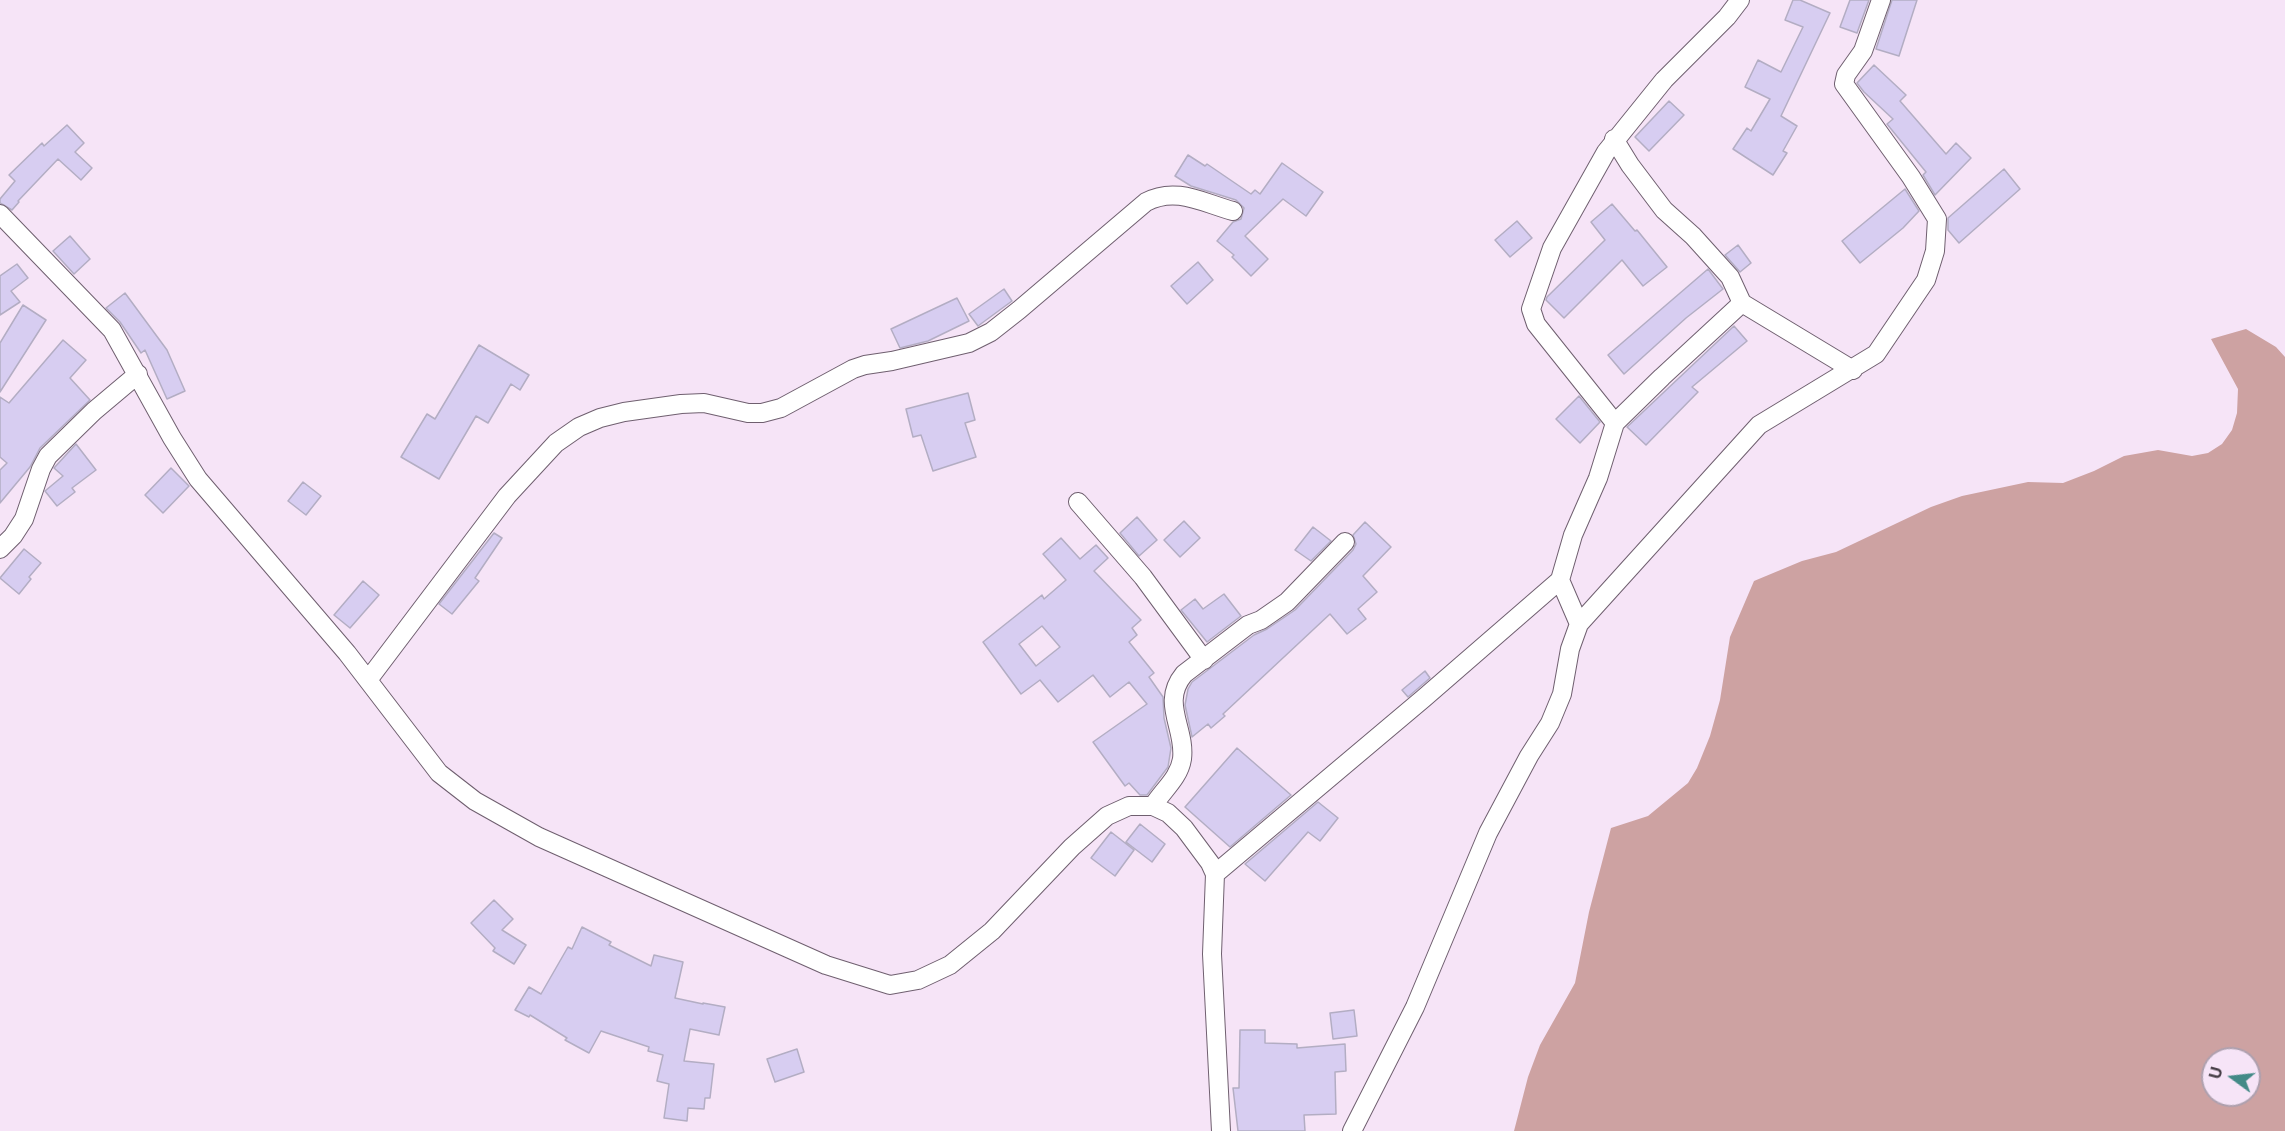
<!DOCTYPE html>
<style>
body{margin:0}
#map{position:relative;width:2285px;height:1131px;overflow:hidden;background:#f6e4f7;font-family:Inter,sans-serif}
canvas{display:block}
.north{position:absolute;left:2201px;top:1047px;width:60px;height:60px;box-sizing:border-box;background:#f6e4f7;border:2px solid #aea0ae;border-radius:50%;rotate:285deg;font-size:16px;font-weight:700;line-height:24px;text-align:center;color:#413941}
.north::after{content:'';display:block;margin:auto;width:21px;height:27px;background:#438a87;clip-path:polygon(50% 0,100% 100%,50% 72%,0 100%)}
</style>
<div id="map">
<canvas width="2285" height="1131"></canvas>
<div class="north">U</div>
</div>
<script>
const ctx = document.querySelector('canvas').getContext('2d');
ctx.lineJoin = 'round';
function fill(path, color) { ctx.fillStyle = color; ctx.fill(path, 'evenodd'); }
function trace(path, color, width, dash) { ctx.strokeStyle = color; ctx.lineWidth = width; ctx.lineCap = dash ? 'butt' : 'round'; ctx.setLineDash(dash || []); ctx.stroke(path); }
const forest = new Path2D(`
 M2246,329L2276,347L2285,357V1131H1514L1528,1077L1540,1045L1575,983L1589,912L1611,828L1648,816L1688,783L1697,768L1710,736L1720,700L1730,637L1754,581L1802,561L1836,552L1931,507L1962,496L2028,482L2063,483L2094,471L2124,456L2158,450L2192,456L2208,453L2222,444L2232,430L2237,413L2238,389L2211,339ZM2213,1059H2249V1095H2213Z`);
const building = new Path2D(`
 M1793,0H1800L1830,13L1781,116L1797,126L1783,151L1787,153L1773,175L1733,149L1747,128L1751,131L1770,99L1745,87L1758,60L1781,72L1803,27L1785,20Z
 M1850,0H1869L1857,33L1840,27Z
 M1892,0H1917L1899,56L1876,49Z
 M1874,65L1906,95L1900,101L1946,154L1956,143L1971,158L1935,195L1923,175L1926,172L1887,124L1893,119L1864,92L1857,83Z
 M1669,101L1684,115L1649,151L1635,137Z
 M67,125L84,143L75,152L92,168L81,180L58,159L18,201L19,202L12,210L0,203V199L15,181L9,175L42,143L44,146Z
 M1188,155L1205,166L1207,164L1251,194L1255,190L1260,194L1282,163L1323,192L1306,216L1283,199L1245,236L1268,259L1251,276L1232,257L1234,255L1217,241L1233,222L1241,219L1244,208L1236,200L1191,186L1175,176Z
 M2004,169L2020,189L1959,243L1948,230V218Z
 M1905,189L1919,211L1903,228L1860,263L1842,241Z
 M1612,204L1635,231L1637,230L1667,267L1643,286L1622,260L1564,318L1546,300L1547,297L1605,240L1591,222Z
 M1517,221L1532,238L1510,257L1495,240Z
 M70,236L90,259L74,274L53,251Z
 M1738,245L1751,263L1740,272L1725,255Z
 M1198,262L1213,280L1187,304L1171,286Z
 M17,264L28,278L11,291L20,302L0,315V276Z
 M1708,269L1723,289L1686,318L1624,374L1608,355Z
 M1004,289L1012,301L978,326L969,314Z
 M125,293L167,350L185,391L167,399L145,350L141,353L120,322L106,308Z
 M957,298L969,321L928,341L900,348L891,329Z
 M23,305L46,320L0,392V343Z
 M1734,326L1747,341L1692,387L1698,392L1646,445L1627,427Z
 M63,340L86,360L70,378L90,400L40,448L30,467L0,503V470L7,463L0,457V397L9,403Z
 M479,345L529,375L520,390L511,384L488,423L476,416L439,479L401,457L427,414L435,419Z
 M968,393L975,420L965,423L976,457L933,471L921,435L913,437L906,409Z
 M1579,396L1600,422L1580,443L1556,419Z
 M76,444L96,470L72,488L75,492L57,506L45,491L63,476L54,468Z
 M171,468L189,486L163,513L145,495Z
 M303,482L321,496L306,515L288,501Z
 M1137,517L1157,540L1139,556L1120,533Z
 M1184,521L1200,538L1180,557L1164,540Z
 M1365,522L1391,547L1363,576L1377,592L1358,609L1366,619L1347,634L1330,614L1223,714L1225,716L1211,728L1208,724L1192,737L1185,705L1188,689L1192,682L1254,635L1267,629L1295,610L1353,550L1356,544L1353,535Z
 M1313,527L1331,541L1311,561L1295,550Z
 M494,533L502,538L475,578L479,581L452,614L439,604Z
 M1061,538L1080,559L1096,545L1108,558L1094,571L1141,620L1132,628L1137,635L1129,642L1154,673L1149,677L1163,697L1164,718L1171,748L1168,767L1147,795H1140L1129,783L1125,786L1093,742L1147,704L1129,682L1110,697L1093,675L1058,702L1040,680L1021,694L983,642L1042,595L1044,599L1066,580L1043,554ZM1042,626L1060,647L1036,666L1019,644Z
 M24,549L41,563L29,577L31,579L19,594L0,578Z
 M363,581L379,595L350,628L334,615Z
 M1224,594L1241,616L1207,642L1181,610L1195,599L1203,609Z
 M1425,671L1430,678L1408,697L1402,690Z
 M1237,748L1291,795L1230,847L1185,807Z
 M1318,802L1338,818L1320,841L1308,832L1265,881L1245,864Z
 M1140,824L1165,844L1152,862L1126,842Z
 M1111,832L1134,850L1115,876L1091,858Z
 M494,900L513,919L502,930L526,945L514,964L493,951L495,948L471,923Z
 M582,927L611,942L609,945L651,966L654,955L683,962L675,998L703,1004V1003L725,1007L719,1035L690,1029L684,1061L714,1064L710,1098H705L704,1109L688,1108L687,1121L664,1118L669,1084L657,1081L663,1055L648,1051L649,1047L601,1031L589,1053L565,1040L567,1038L530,1015L529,1017L515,1010L529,987L541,994L568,947L572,949Z
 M1354,1010L1357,1036L1333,1039L1330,1013Z
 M1240,1030H1265V1043L1297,1044V1048L1345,1044L1346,1071L1335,1072L1336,1114L1304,1115L1305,1131H1238L1233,1088H1239Z
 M797,1049L804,1072L775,1082L767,1059Z`);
const street = new Path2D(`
 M1614,139L1630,165L1664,210L1693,236L1730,277L1742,303L1853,370
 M0,214L112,330L172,438L198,479L347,653L439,773L475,801L539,837L826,965L890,985L918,980L950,965L992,931L1072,847L1107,816L1129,806H1153L1168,813L1184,828L1210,863L1215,874L1212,954L1221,1131
 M1615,423L1662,377L1742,303
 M1078,502L1143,577L1204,660
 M0,549L13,536L24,519L41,469L48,456L94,411L138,374
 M1579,624L1560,580L1573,535L1598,478L1615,423L1536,324L1531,309L1552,248L1606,152L1664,80L1727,17L1740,0
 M368,680L507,496L556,443L579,427L600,418L624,412L681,404L704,403L748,413H762L781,408L853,369L865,365L892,361L969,343L991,332L1019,310L1146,202C1176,186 1203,203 1233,211
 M1153,806C1163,790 1179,778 1182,759C1186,728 1160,703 1184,674L1248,625L1261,620L1287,602L1345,542
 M1215,874L1424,698L1560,580
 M1352,1131L1415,1007L1488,833L1529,756L1550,723L1562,694L1570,649L1579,624L1759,425L1876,354L1926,280L1935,251L1937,219L1911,177L1844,84L1846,75L1863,51L1881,0`);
fill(forest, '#cda2a2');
fill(building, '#d7cdf1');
trace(building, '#b3adc3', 1.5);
trace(street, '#6f5f6f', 20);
trace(street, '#fff', 18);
</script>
